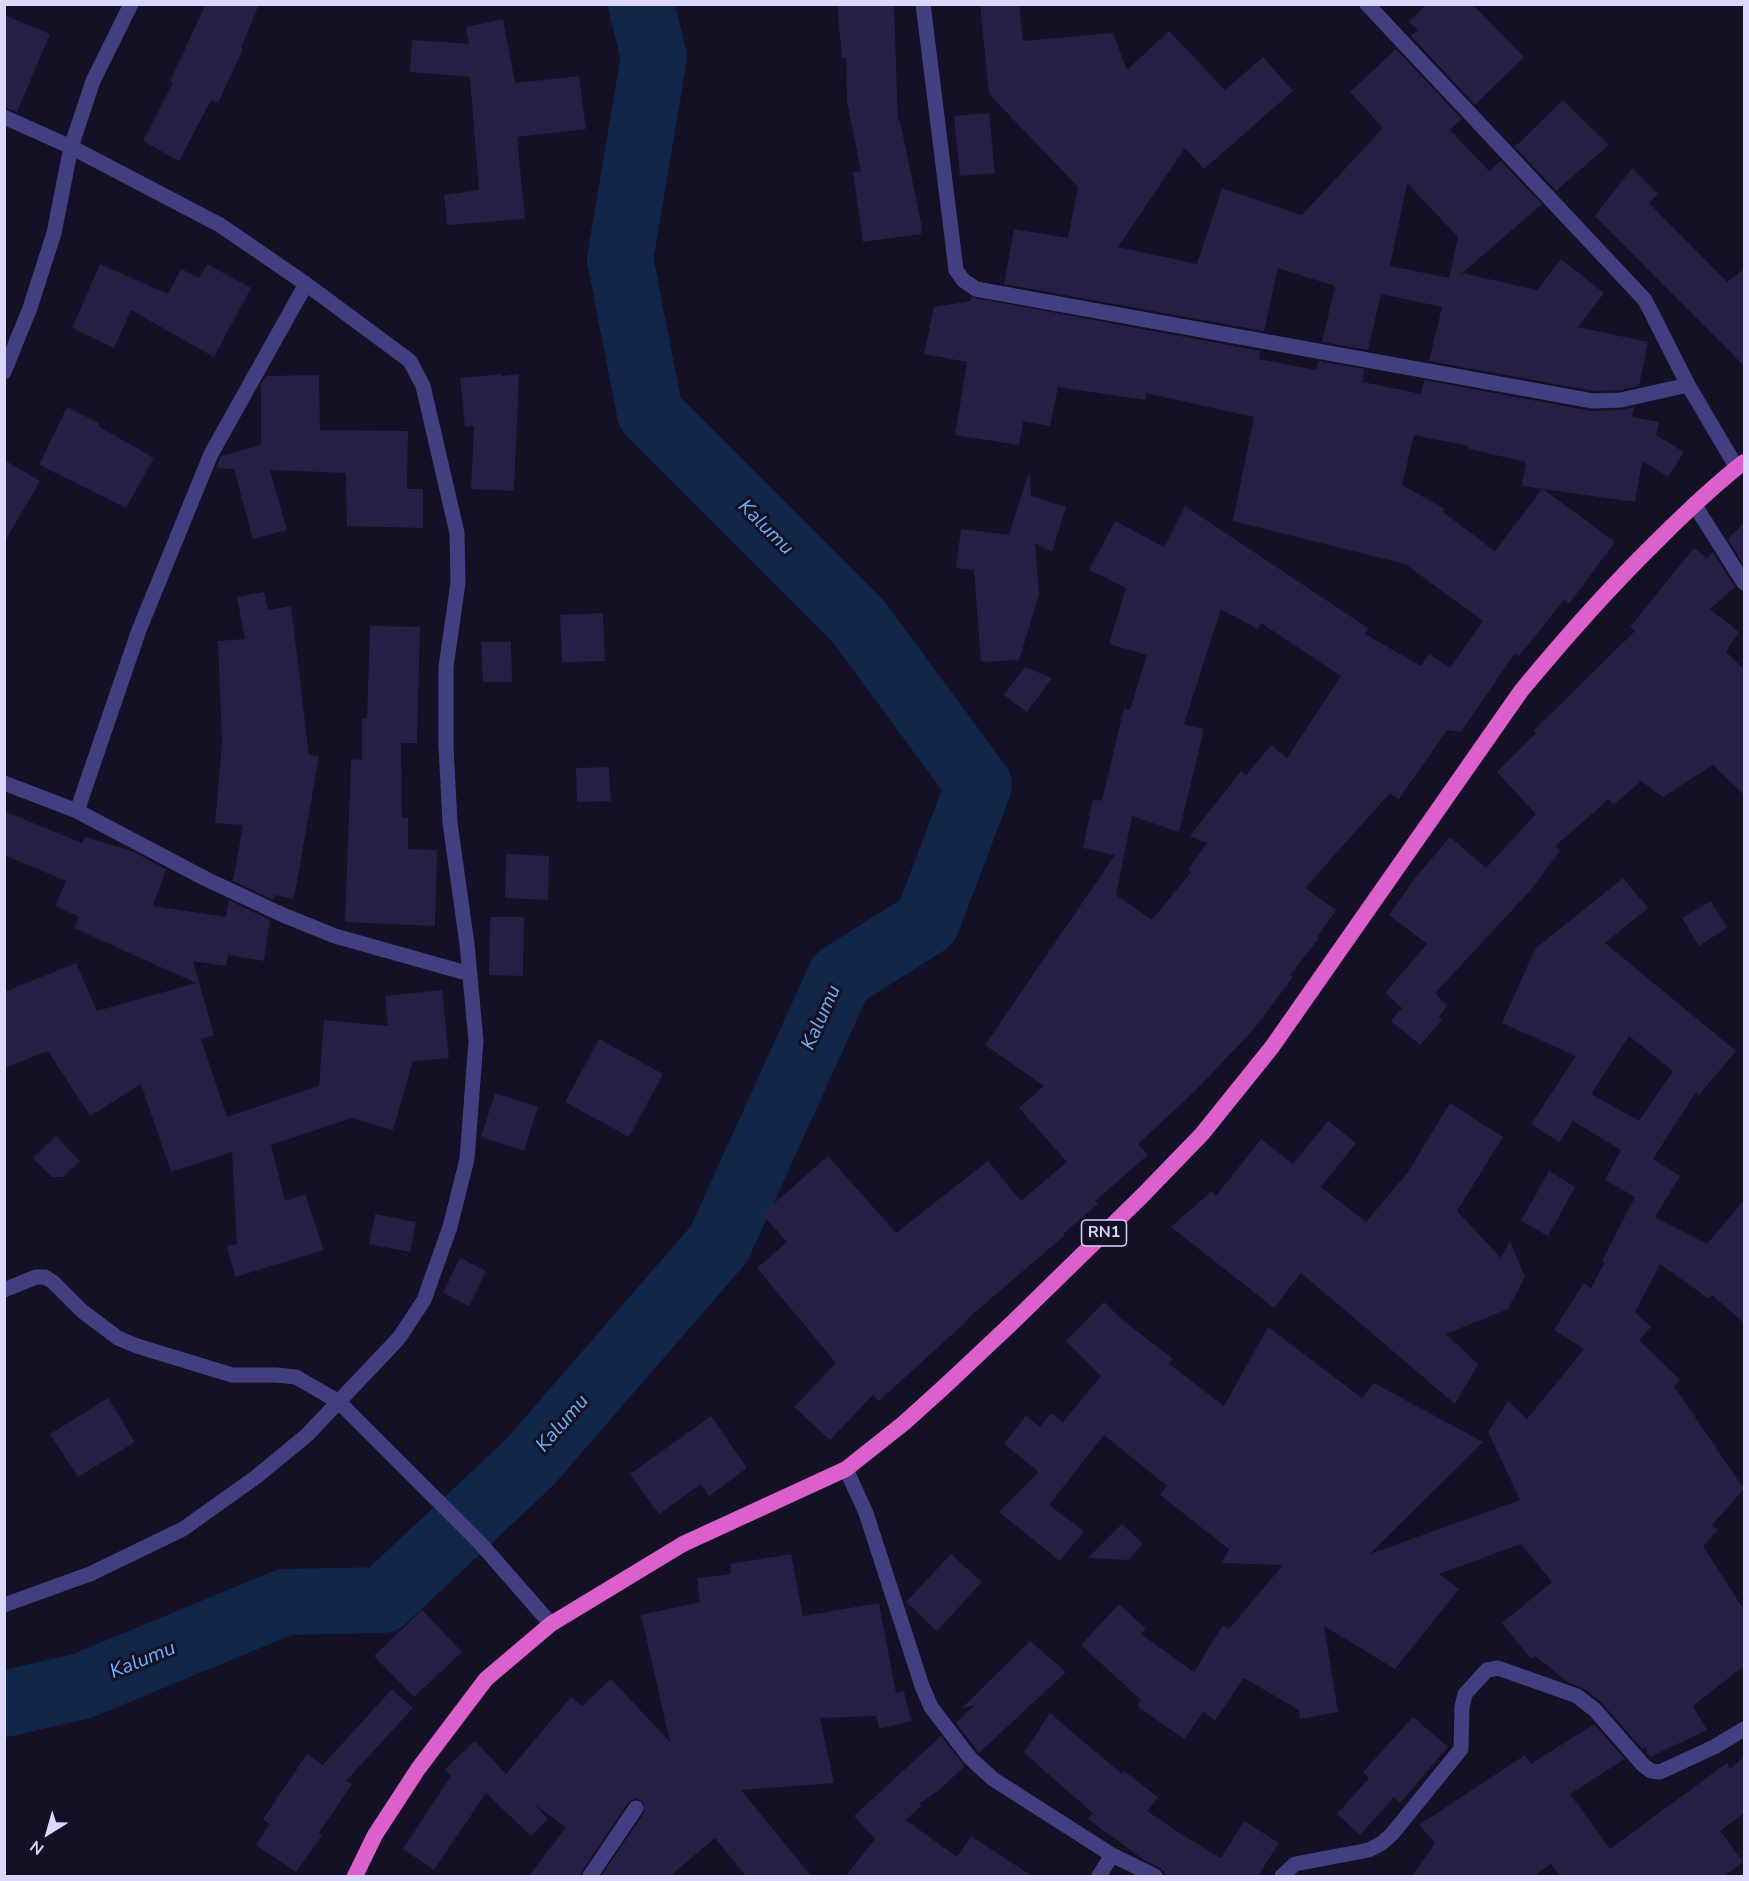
<!DOCTYPE html>
<style>
body{margin:0}
#map{position:relative;width:1749px;height:1881px;overflow:hidden;background:#141025;font-family:"Nunito Sans",sans-serif}
canvas{display:block}
.frame{position:absolute;inset:0;border:6px solid #dcd7fc;pointer-events:none}
.north{position:absolute;left:18px;top:1803px;width:60px;height:60px;-webkit-text-stroke:4px #141025;paint-order:stroke;rotate:217deg;font-size:16px;font-weight:700;line-height:24px;text-align:center;color:#dcd7fc}
.north::after{content:'';display:block;margin:auto;width:21px;height:27px;background:#dcd7fc;clip-path:polygon(50% 0,100% 100%,50% 72%,0 100%)}
</style>
<div id="map">
<canvas width="1749" height="1881"></canvas>
<div class="frame"></div>
<div class="north">N</div>
</div>
<script>
const ctx = document.querySelector('canvas').getContext('2d');
ctx.lineJoin = 'round';
function trace(path, color, width, dash) { ctx.strokeStyle = color; ctx.lineWidth = width; ctx.lineCap = dash ? 'butt' : 'round'; ctx.setLineDash(dash || []); ctx.stroke(path); }
function fill(path, color) { ctx.fillStyle = color; ctx.fill(path, 'evenodd'); }
function write(font, color, halo, rows, align = 'center') {
  ctx.font = font + ' "Nunito Sans",sans-serif'; ctx.lineWidth = 6; ctx.setLineDash([]); ctx.textBaseline = 'middle'; ctx.strokeStyle = halo; ctx.fillStyle = color; for (const [text, x, y, turn = 0] of rows) {
    ctx.save(); ctx.translate(x, y); ctx.rotate((+turn || 0) * Math.PI / 180); ctx.textAlign = isNaN(turn) ? turn : align; if (halo) ctx.strokeText(text, 0, 0); ctx.fillText(text, 0, 0); ctx.restore();
  }
}
const river = new Path2D(`
 M4,1704L82,1686L285,1602L383,1600L530,1462L719,1244L840,977L927,922L979,785L858,621L650,413L620,259L654,57L641,4`);
const building = new Path2D(`
 M206,4H259L241,48L243,49L218,103L211,100L179,161L143,141L173,83L170,81Z
 M837,4H894L898,121H900L922,228L921,234L863,242L853,172L861,171L847,101L846,58H842Z
 M980,4H1019L1023,41L1113,33L1127,70L1169,31L1225,90L1263,57L1293,91L1204,169L1185,148L1118,247L1197,264L1222,188L1302,215L1383,128L1350,92L1396,49L1462,119L1450,130L1489,171L1501,161L1542,204L1462,273L1537,290L1561,259L1604,293L1578,327L1648,342L1639,386L1620,390L1594,391L1429,361L1442,307L1381,294L1368,350L1322,342L1335,286L1278,268L1264,331L1004,284L1014,229L1068,238L1078,187L989,94ZM1407,183L1458,237L1449,278L1390,266Z
 M1427,4H1472L1524,57L1475,105L1411,36L1418,30L1409,22Z
 M4,15L50,34L17,112L4,107Z
 M503,19L515,83L579,76L586,129L517,137L525,219L447,225L444,195L479,190L470,77L410,72L412,40L469,44L466,27Z
 M1563,100L1609,145L1556,191L1515,147Z
 M989,113L995,173L960,176L954,116Z
 M1632,168L1658,194L1649,203L1727,282L1744,269V366L1595,216Z
 M100,264L168,294L181,269L199,278L207,264L251,288L214,357L131,310L114,348L72,328Z
 M971,297L1260,351L1259,359L1316,370L1318,361L1364,369L1363,382L1421,394L1424,380L1591,411L1622,410L1634,407L1632,417L1659,422L1656,435L1684,452L1668,477L1642,461L1635,502L1543,489L1615,542L1569,604L1564,600L1519,656L1515,653L1461,732L1447,730L1399,799L1390,793L1305,888L1336,910L1317,937L1319,938L1290,975L1293,977L1254,1029L1196,1090L1138,1144L1148,1155L1095,1201L1098,1204L1064,1233L1065,1235L967,1319L968,1320L879,1401L873,1395L830,1440L794,1407L836,1363L757,1268L787,1242L762,1214L828,1156L896,1233L988,1161L1021,1201L1067,1162L1019,1108L1044,1086L985,1045L1115,855L1083,848L1093,799L1102,801L1124,708L1130,710L1147,655L1109,644L1126,588L1089,570L1115,521L1164,547L1185,506L1368,628L1365,634L1421,666L1429,654L1450,668L1483,621L1405,564L1233,521L1254,417L1146,393L1145,400L1058,387L1050,426L1023,421L1019,445L955,435L967,362L924,354L934,307L971,301ZM1414,435L1469,446V449L1526,462L1522,486L1542,489L1495,551L1443,512L1445,509L1402,485ZM1221,609L1258,629L1261,623L1341,676L1287,758L1271,745L1246,775L1241,771L1190,836L1207,843L1188,870L1191,872L1152,920L1116,895L1132,816L1179,832L1204,729L1184,724Z
 M502,374V376L519,374L514,491L471,489L474,426L465,427L460,378Z
 M319,375L320,430L408,431L407,489H423V528L347,526L346,473L270,470L287,530L253,539L234,469L216,468L221,456L261,445V384L266,376Z
 M67,407L99,423L98,426L154,458L126,508L39,465Z
 M4,460L40,481L4,543Z
 M1028,475H1030L1031,496L1066,507L1052,552L1035,543L1039,595L1019,660L981,662L974,570L956,568L961,529L1009,535Z
 M1744,523V566L1728,539Z
 M1694,548L1707,558L1713,552L1735,587L1710,609L1739,632L1726,652L1744,669V795L1713,765L1663,797L1637,778L1640,782L1613,805L1609,799L1555,846L1560,851L1530,891L1435,993L1447,1006L1439,1017L1442,1020L1420,1045L1391,1021L1402,1008L1385,993L1427,944L1389,915L1416,877L1450,837L1486,868L1536,814L1497,772L1536,733L1534,730L1635,631L1630,627Z
 M264,592L268,610L291,606L309,755L319,756L294,899L274,895L273,900L233,881L243,825L215,823L222,743L218,641L245,639L237,597Z
 M603,613L605,661L562,662L560,615Z
 M370,626L420,627L417,743H401L402,818H408V849L437,850L435,926L345,922L351,759L362,760V718H367Z
 M481,642H511L512,682H483Z
 M1025,667L1052,678L1027,712L1004,695Z
 M609,767L611,801L577,802L576,768Z
 M4,811L82,843L85,837L132,851L166,869L153,906L226,917L229,900L270,920L264,961L228,955L226,966L193,961L214,1035L201,1039L227,1117L319,1086L324,1020L388,1026L385,996L442,990L449,1058L413,1061L393,1130L352,1118L271,1145L285,1201L305,1194L324,1250L235,1277L227,1246L237,1244L232,1152L171,1172L141,1084L90,1116L48,1051L4,1068V992L76,963L97,1011L196,983L74,928L79,917L55,906L66,881L4,855Z
 M506,854L549,856L548,900L505,898Z
 M1623,878L1648,908L1605,943L1736,1051L1699,1095L1696,1092L1653,1159L1680,1176L1655,1217L1707,1244L1744,1200V1323L1712,1295L1709,1299L1660,1264L1635,1312L1651,1327L1639,1340L1680,1380L1674,1386L1744,1489L1712,1525L1718,1530L1703,1546L1744,1610V1666L1693,1706L1707,1730L1650,1757L1645,1747L1642,1749L1601,1702L1583,1688L1569,1683L1535,1656L1531,1659L1502,1623L1552,1582L1521,1544L1439,1574L1459,1589L1395,1669L1324,1626L1338,1712L1300,1719L1299,1710L1244,1678L1215,1720L1203,1712L1184,1739L1137,1706L1141,1700L1081,1645L1119,1604L1146,1629L1141,1634L1194,1672L1223,1625L1229,1629L1283,1565L1222,1563L1229,1549L1160,1495L1167,1486L1104,1435L1049,1505L1084,1531L1060,1561L999,1512L1039,1472L1004,1444L1026,1416L1040,1427L1051,1413L1063,1422L1101,1376L1066,1341L1104,1302L1120,1318L1173,1359L1169,1364L1224,1406L1268,1327L1362,1398L1374,1383L1483,1442L1370,1554L1520,1500L1488,1432L1508,1401L1527,1419L1584,1349L1554,1330L1584,1283L1591,1288L1605,1262L1602,1261L1635,1197L1605,1180L1621,1150L1573,1121L1559,1142L1531,1124L1576,1056L1502,1023L1535,949ZM1629,1036L1673,1071L1639,1121L1591,1094Z
 M1711,901L1727,928L1699,946L1682,918Z
 M490,917H524L523,976L489,975Z
 M599,1039L663,1074L629,1137L565,1102Z
 M495,1093L538,1107L524,1151L481,1137Z
 M1450,1103L1503,1137L1457,1211L1501,1258L1510,1241L1525,1277L1508,1309L1446,1334L1478,1364L1455,1404L1301,1273L1274,1308L1171,1227L1212,1191L1216,1196L1261,1139L1293,1164L1328,1121L1356,1143L1321,1187L1366,1222L1408,1172Z
 M56,1136L80,1161L63,1177H52L33,1158Z
 M1549,1171L1575,1187L1548,1236L1521,1221Z
 M375,1214L416,1222L410,1252L369,1244Z
 M460,1258L486,1271L469,1306L443,1293Z
 M108,1398L135,1442L78,1477L50,1434Z
 M711,1416L747,1468L709,1496L701,1484L659,1514L630,1474Z
 M1122,1524L1143,1544L1128,1560L1088,1558Z
 M791,1554L803,1616L879,1603L896,1693L904,1691L911,1721L879,1729L876,1716L820,1718L834,1783L741,1790L811,1876H746L715,1838L670,1876H601L644,1813V1803L636,1798L628,1803L582,1871L580,1876H529L566,1827L535,1805L548,1819L531,1836L486,1793L434,1870L403,1849L451,1776L445,1769L475,1741L506,1774L571,1697L582,1706L611,1679L670,1742L641,1615L700,1602L697,1578L731,1574L730,1564Z
 M951,1554L982,1582L937,1631L906,1602Z
 M422,1610L462,1652L414,1697L374,1656Z
 M1030,1641L1066,1672L979,1753L956,1723L975,1705L961,1709Z
 M392,1689L413,1708L346,1781L352,1784L319,1833L322,1835L296,1872L256,1845L270,1824L263,1819L307,1754L323,1765Z
 M1050,1713L1122,1774L1124,1771L1158,1797L1147,1811L1184,1836L1221,1858L1244,1821L1279,1843L1258,1876H1167L1160,1868L1144,1860L1088,1819L1093,1813L1024,1753Z
 M1413,1717L1448,1747L1400,1803L1394,1797L1360,1835L1337,1814L1369,1778L1363,1772Z
 M1594,1724L1625,1759L1570,1794L1610,1849L1727,1763L1730,1768L1744,1757V1813L1720,1831L1743,1862L1724,1876H1560L1551,1864L1534,1876H1412L1435,1843L1419,1825L1525,1755L1531,1764Z
 M941,1736L965,1766L940,1789L919,1804L922,1805L906,1820L957,1857L971,1836L1032,1876H846L875,1839L854,1816Z`);
const minor = new Path2D(`
 M923,4L956,270L963,280L976,289L1593,401L1621,400L1688,385
 M1367,4L1645,300L1688,385L1737,468
 M4,117L71,147L220,225L306,284L410,361L423,386L457,533L458,583L446,667V746L450,823L467,944L476,1041L467,1159L450,1227L424,1300L399,1338L307,1435L256,1477L183,1529L90,1574L4,1605
 M4,372L30,308L54,233L71,147L93,81L131,4
 M1694,504L1744,583
 M4,783L77,811L139,630L211,454L306,284
 M77,811L206,879L283,915L335,936L470,974
 M4,1290L36,1277H45L53,1282L82,1311L118,1338L137,1346L232,1375H276L296,1377L339,1402L480,1543L551,1624
 M846,1469L866,1513L922,1686L931,1707L970,1758L993,1779L1112,1855L1155,1876
 M590,1876L636,1808
 M1099,1876L1112,1855
 M1282,1876L1295,1864L1369,1850L1382,1843L1392,1834L1461,1749L1462,1707L1465,1694L1487,1670L1498,1668L1577,1696L1595,1710L1643,1765L1651,1771L1660,1772L1714,1747L1744,1729`);
const trunk = new Path2D(`
 M355,1876L375,1835L418,1769L486,1679L551,1624L683,1544L846,1469L904,1423L946,1385L1013,1322L1142,1196L1202,1134L1272,1047L1521,691C1564,639 1608,589 1656,542C1684,514 1713,486 1744,462`);
const shields = [
 [1104,1233,45]
];
const shieldNames = [
 ["RN1",1104,1233]
];
const waterNames = [
 ["Kalumu",765,528,45],
 ["Kalumu",822,1018,-66],
 ["Kalumu",563,1424,-49],
 ["Kalumu",143,1661,-22]
];
trace(river, '#112548', 66);
fill(building, '#261e45');
trace(minor, '#423f81', 15);
trace(trunk, '#dc60cb', 16);
for (const [x, y, w] of shields) { const box = new Path2D(); box.roundRect(x - w / 2, y - 13, w, 26, 4.5); ctx.fillStyle = '#141025'; ctx.fill(box); trace(box, '#dcd7fc', 1.5); }
write('bold 16px', '#dcd7fc', null, shieldNames);
write('italic 20px', '#6cb3f6', '#141025', waterNames);
</script>
